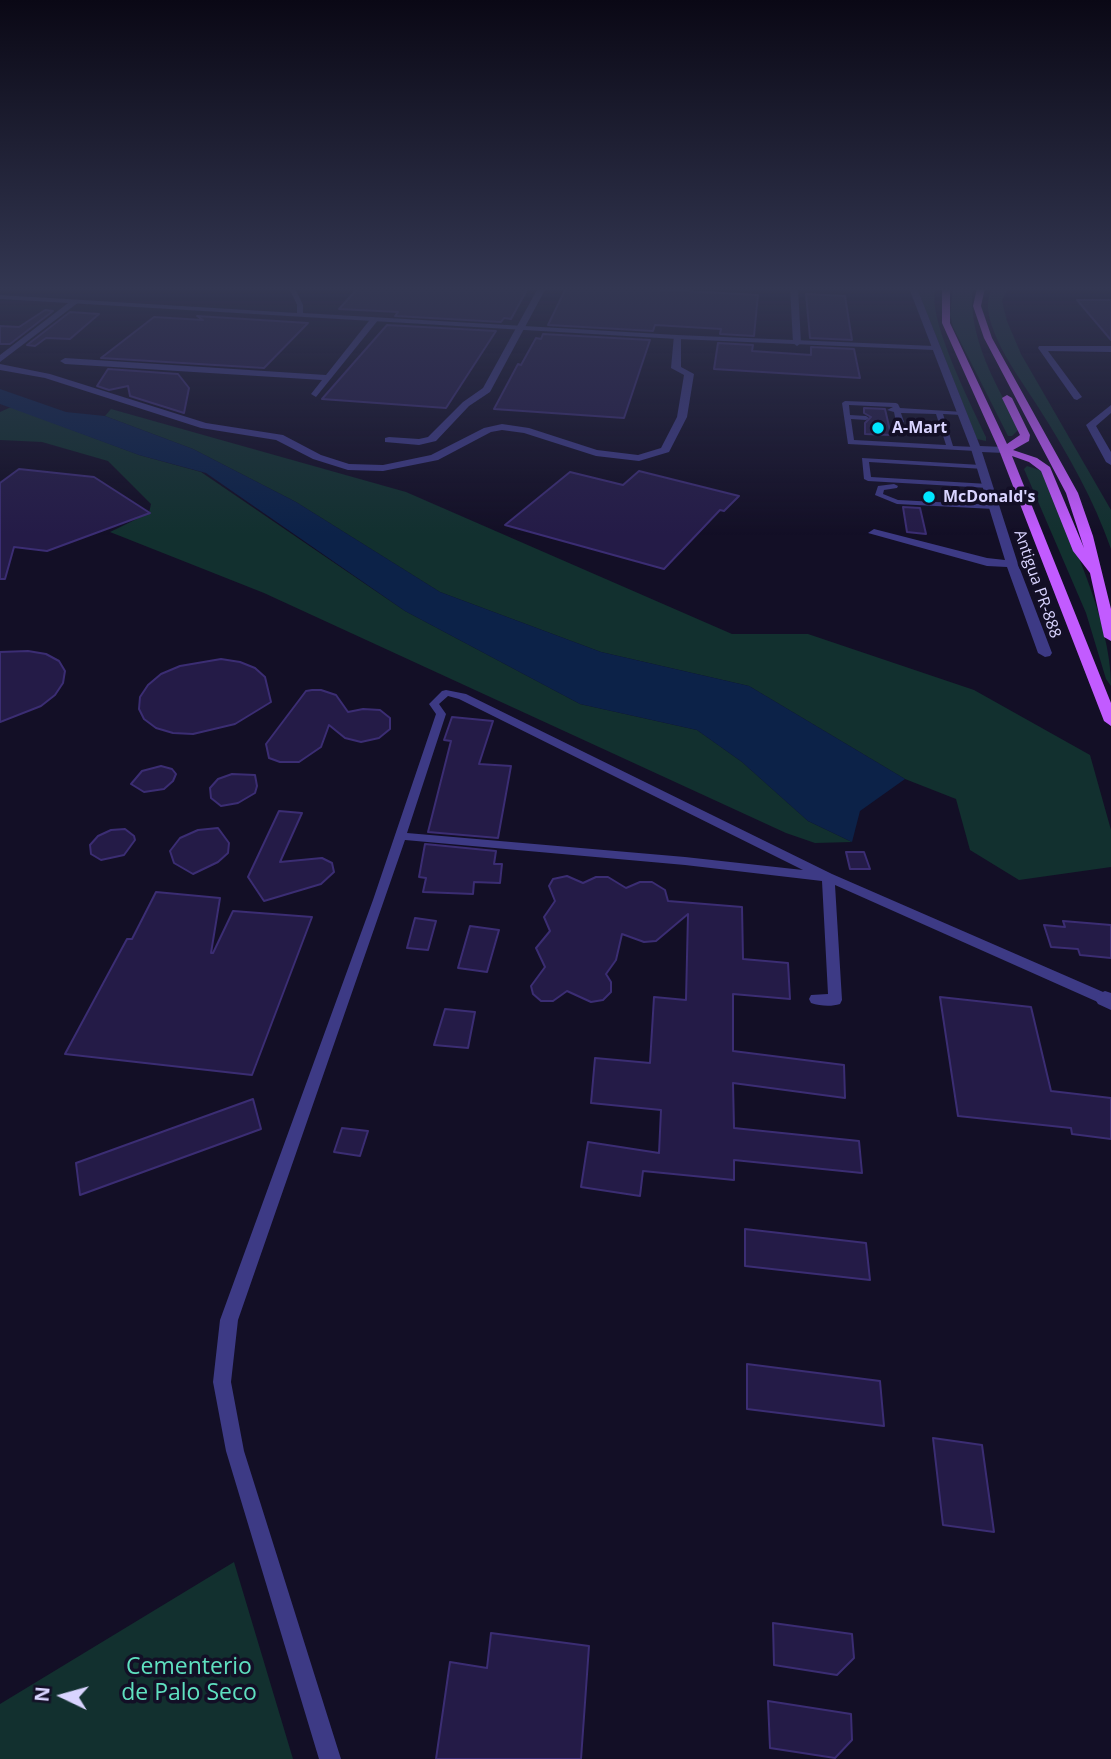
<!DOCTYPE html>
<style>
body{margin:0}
#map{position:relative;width:1111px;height:1759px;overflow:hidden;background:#130f26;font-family:"Open Sans",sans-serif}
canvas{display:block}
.north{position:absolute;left:28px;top:1661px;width:70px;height:70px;-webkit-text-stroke:5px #130f26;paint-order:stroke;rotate:275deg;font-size:19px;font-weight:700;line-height:28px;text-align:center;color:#d9d4ff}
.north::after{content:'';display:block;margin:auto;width:24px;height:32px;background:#d9d4ff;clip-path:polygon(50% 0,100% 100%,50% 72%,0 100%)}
</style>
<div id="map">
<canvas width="1111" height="1759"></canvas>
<div class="north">N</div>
</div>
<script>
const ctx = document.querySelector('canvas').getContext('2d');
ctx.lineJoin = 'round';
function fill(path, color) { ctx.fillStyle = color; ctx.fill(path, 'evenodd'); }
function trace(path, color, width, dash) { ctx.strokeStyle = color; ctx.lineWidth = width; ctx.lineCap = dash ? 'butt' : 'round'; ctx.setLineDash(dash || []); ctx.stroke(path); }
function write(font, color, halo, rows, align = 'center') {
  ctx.font = font + ' "Open Sans",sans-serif'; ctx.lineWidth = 7; ctx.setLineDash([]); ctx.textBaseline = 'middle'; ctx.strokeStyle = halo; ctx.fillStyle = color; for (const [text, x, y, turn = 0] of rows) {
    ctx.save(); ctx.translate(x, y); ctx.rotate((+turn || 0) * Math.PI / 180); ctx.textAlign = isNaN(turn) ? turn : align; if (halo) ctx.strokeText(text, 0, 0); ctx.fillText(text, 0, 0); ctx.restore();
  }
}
const green = new Path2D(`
 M917,288H936C925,315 973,408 986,437V441L977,439Z
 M953,288H973C967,336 997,388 1020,428L1012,436H1008L953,327L950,315Z
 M992,288H1008L1002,301L1007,321L1021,354L1111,510V549C1094,500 1068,454 1040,410C1022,381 999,352 990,320C987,308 987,299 992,288Z
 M11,407L139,455L201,472L405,611L580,704L697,730L742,762L808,821L852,842L815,843L786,833L264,593L110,532L149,513L151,504L108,461L42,442L0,440V412Z
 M111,409L406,492L732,634H808L974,690L1090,755L1111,830V867L1019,880L970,850L956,799L905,779L749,686L601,652L440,592L296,502L193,449L105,416Z
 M1027,466L1043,471C1068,535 1111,618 1111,686L1106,679L1086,613L1024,469Z
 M234,1562L293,1759H0V1704Z`);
const water = new Path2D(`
 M0,389L66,412L105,416L193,449L296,502L440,592L601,652L749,686L905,779L860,811L852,842L808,821L742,762L697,730L580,704L405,611L206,473L139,455L0,404Z`);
const building = new Path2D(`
 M358,288H528L511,319L504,318L501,322L395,316L398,312L339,309Z
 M566,288H632L758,295L754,336L720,334L721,329L655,325L653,331L548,325Z
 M806,294L845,296L852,340L810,338Z
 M1077,300H1111V340Z
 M45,310L53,311L10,344H0V326L19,327Z
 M70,312L99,314L70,339L46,338L35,346L27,345Z
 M197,316L308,323L264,368L101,358L154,317L203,320Z
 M387,325L496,331L446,408L322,399Z
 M543,334L650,340L624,418L494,409L518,364L521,365L536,338L541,339Z
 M718,343L753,345L752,351L811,355V347L854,349L860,378L714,369Z
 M108,369L178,374L189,388L184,413L130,396L128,386L109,390L97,386Z
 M864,408L885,409L891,435L865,434V423L871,417L864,413Z
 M19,469L94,477L150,513L47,551L14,547L5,579H0V483Z
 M639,471L739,496L724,511L720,510L664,569L505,525L570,472L623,485Z
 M903,507L920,508L926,534L907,532Z
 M28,651L46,654L59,661L65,671L63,683L55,695L41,706L0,722V652Z
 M221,659L240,662L255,668L265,677L271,702L235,724L193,734L173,733L156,728L144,719L139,709L140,697L148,685L161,674L180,666Z
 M312,690H321L336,695L348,712L363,709L380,710L390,718V729L379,738L361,742L345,738L329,725L321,747L299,762H280L269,758L266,744L306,691Z
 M452,717L493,721L479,764L511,766L498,838L428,832L451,741L444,740Z
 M161,766L172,769L176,774L173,781L164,789L144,792L131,784L142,771Z
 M232,774L255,775L257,786L255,793L238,803L221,806L211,798L210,788L218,779Z
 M279,811L302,813L280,862L322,858L332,863L334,872L321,884L264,901L248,877Z
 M218,828L229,843L228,853L218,862L193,874L174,863L170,851L180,838L198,830Z
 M125,829L134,836L135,840L124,855L101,860L91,854L90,845L98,836L111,830Z
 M425,844L496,851L494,864H502L500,883L474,882L473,894L423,892L426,878L419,877Z
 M846,852H864L870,869H850Z
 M567,876L583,883L596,877H608L626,888L640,882H652L665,890L668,901L742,907L743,959L788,963L790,999L733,994V1051L844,1065L845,1098L733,1083L734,1128L859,1141L862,1173L734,1160V1180L643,1171L640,1196L581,1187L588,1142L659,1153L661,1110L591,1103L595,1058L650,1063L654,997L686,1000L688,914L656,941L644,942L622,934L616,960L606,974L611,982V992L603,1000L591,1002L567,991L553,1001H541L533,994L531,986L545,967L536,948L550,931L544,917L555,901L549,886L553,879Z
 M156,892L220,898L211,953H213L233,911L312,917L252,1075L65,1054L127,939H132Z
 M415,918L436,921L428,950L407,948Z
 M1063,921L1111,925V958L1080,955L1078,949L1051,947L1044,925L1065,927Z
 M470,926L499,930L487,972L458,968Z
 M940,997L1031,1007L1051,1091L1111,1098V1139L1072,1134L1071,1128L958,1116Z
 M445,1009L475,1012L468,1048L434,1045Z
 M253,1099L261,1129L80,1195L76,1163Z
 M342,1128L368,1131L360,1156L334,1152Z
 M745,1229L866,1243L870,1280L745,1266Z
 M747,1364L880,1381L884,1426L747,1409Z
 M933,1438L982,1445L994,1532L943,1525Z
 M773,1623L852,1634L854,1658L837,1675L774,1665Z
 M491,1633L589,1646L581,1759H436L450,1662L487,1668Z
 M768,1701L851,1714L852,1740L835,1758L770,1748Z`);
const service = new Path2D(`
 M289,288H295L303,305V313L677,335L934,346L937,348L934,350L677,339L0,299V295L297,313V305Z
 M845,401L896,403L898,404L900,408L963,412V414L961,415L943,414L953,446L976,447L980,449L976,451L848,444L842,403ZM849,405L893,407L887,410L894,412L896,422L900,424L904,422L901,413L936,414L946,445L854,440L851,419L866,420L869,418L866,416L850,415Z
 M862,458L981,465L985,467L984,469L869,462L871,477L988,484L992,486L988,488L868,481L864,479Z
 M894,484L898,486L897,488L884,490L883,494L898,500L994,505L998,507L994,509L897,504L875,495L878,486Z
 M446,690L466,694L832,874L1110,995L1111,1001L1105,1004L1100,1003L835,885L842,1000L840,1004C831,1007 820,1006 811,1003L809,999L811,995L828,994L822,881L685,865L405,840L238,1320L231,1382L244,1451L341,1759H319L226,1451L213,1382L220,1320L373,900L436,714L429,704L442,691ZM448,696L459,699L803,870L685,857L407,833L446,714L439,704Z`);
const minor = new Path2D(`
 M538,288H546L490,392L469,406L436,441L419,445L385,442V438L389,437L419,439L428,437L463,402L483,388Z
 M790,288H798L801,343L797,346L793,343Z
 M909,288H917L980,446L1004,447L1009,450L1004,453L982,452L1018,564L1052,653L1050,656L1045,657L1038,653L1007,567L987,566L868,533L874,529L987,558L1005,560L971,449Z
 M72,300L79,302L0,362V355Z
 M372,317L379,319L316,397L311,394L322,380L65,364L60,361L65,358L326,375Z
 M674,335L681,337V367L694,374L687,417L669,452L639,461L596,456L524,433L502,430L491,432L438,460L383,471L348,470L313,459L276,440L201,428L45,378L0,370V364L50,374L206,423L283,435L321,455L349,464L383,465L431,455L484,428L502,424L529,428L597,450L638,455L661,448L677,417L684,375L671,368Z
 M1039,346H1111V352L1048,351L1082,397L1077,400L1074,399L1038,348Z
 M1111,405V413L1096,426L1111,452V465L1106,462L1086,425Z
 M1105,991L1111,993V1010L1098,1004L1095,999L1098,994Z`);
const primary = new Path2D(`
 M942,288H950V323L1007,444L1020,435L1002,398L1007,395L1012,398L1030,435L1029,441L1013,450L1037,458L1050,467L1084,548L1066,493L984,338L973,306L977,288H985L981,306L992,338L1078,493L1093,536L1111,609V641L1104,637L1090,573L1073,551L1041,471L1029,462L1012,456L1111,703V726L1104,721L999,450L942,323Z`);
const markers = [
 [878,428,7,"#00e5ff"],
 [929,497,7,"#00e5ff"]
];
const farPoinames = [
 ["A-Mart",892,428],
 ["McDonald's",943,497]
];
const farStreetnames = [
 ["Antigua PR-888",1037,584,71]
];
const nearParknames = [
 ["Cementerio",189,1667],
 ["de Palo Seco",189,1693]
];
fill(green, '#12302f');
fill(water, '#0c2248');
fill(building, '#241b47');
trace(building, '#3b2d73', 2);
fill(service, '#3d3a85');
fill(minor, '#3d3a85');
fill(primary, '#c25bff');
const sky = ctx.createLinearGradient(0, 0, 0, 535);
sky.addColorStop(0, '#0a0815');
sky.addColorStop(0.54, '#333752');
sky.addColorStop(1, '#33375200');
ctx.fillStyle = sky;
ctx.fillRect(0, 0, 1111, 535);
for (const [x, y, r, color] of markers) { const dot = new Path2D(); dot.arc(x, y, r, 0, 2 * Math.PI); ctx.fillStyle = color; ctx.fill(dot); trace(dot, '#130f26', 2.5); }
write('bold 16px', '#d9d4ff', '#130f26', farPoinames, 'left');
write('16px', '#d9d4ff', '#130f26', farStreetnames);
write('23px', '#5fe0c0', '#130f26', nearParknames);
</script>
